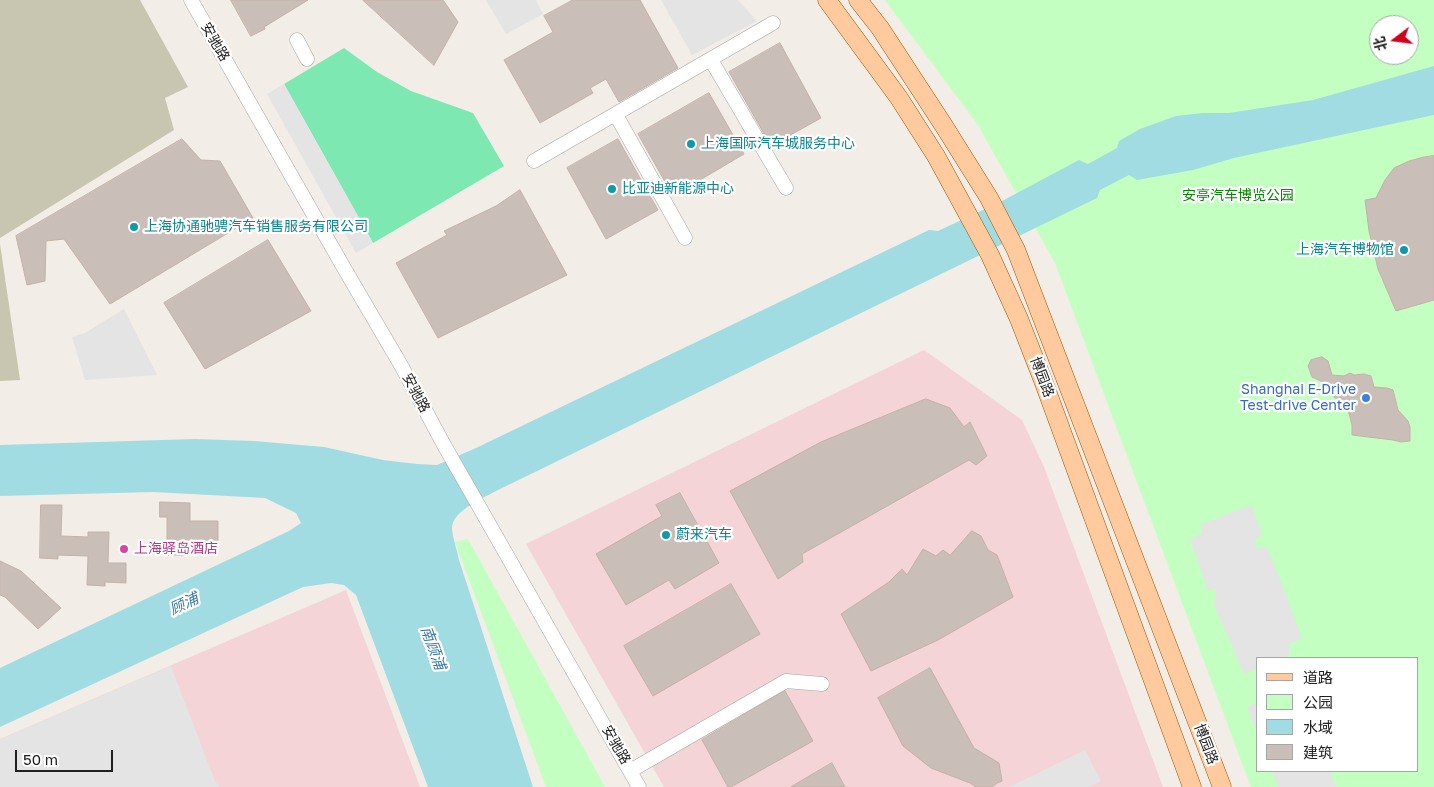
<!DOCTYPE html>
<meta charset="utf-8">
<style>
body{margin:0}
#map{position:relative;width:1434px;height:787px;overflow:hidden;background:#f2ede6;font-family:"Golos Text","Noto Sans SC",sans-serif}
canvas{display:block}
.legend{position:absolute;left:1256px;top:657px;width:162px;height:115px;box-sizing:border-box;background:#fff;border:1px solid #a6a6a6;margin:0;padding:6px 9px;list-style:none;font-size:15px;color:#202020}
.legend li{display:flex;align-items:center;gap:10px;height:25px}
.legend b{width:25px;border:1px solid #a6a6a6}
.north{position:absolute;left:1369px;top:15px;width:50px;height:50px;box-sizing:border-box;background:#fff;border:1px solid #a6a6a6;border-radius:50%;rotate:255deg;font-size:14px;font-weight:700;line-height:20px;text-align:center;color:#202020}
.north::after{content:'';display:block;margin:auto;width:18px;height:22px;background:#d10018;clip-path:polygon(50% 0,100% 100%,50% 72%,0 100%)}
.scale{position:absolute;left:15px;top:750px;width:98px;height:22px;box-sizing:border-box;border:2px solid #202020;border-top:0;padding-left:6px;font-size:15px;line-height:18px;white-space:nowrap;color:#202020;-webkit-text-stroke:4px #fff;paint-order:stroke}
</style>
<div id="map">
<canvas width="1434" height="787"></canvas>
<ul class="legend">
<li><b style="height:6px;background:#ffca9e"></b>道路</li>
<li><b style="height:14px;background:#c2ffc0"></b>公园</li>
<li><b style="height:14px;background:#a2dce3"></b>水域</li>
<li><b style="height:14px;background:#cabeb9"></b>建筑</li>
</ul>
<div class="north">北</div>
<div class="scale">50 m</div>
</div>
<script>
const ctx = document.querySelector('canvas').getContext('2d');
ctx.lineJoin = 'round';
function fill(path, color) { ctx.fillStyle = color; ctx.fill(path, 'evenodd'); }
function trace(path, color, width, dash) { ctx.strokeStyle = color; ctx.lineWidth = width; ctx.lineCap = dash ? 'butt' : 'round'; ctx.setLineDash(dash || []); ctx.stroke(path); }
function write(font, color, halo, rows, align = 'center') {
  ctx.font = font + ' "Golos Text","Noto Sans SC",sans-serif'; ctx.lineWidth = 4.5; ctx.setLineDash([]); ctx.textBaseline = 'middle'; ctx.strokeStyle = halo; ctx.fillStyle = color; for (const [text, x, y, turn = 0] of rows) {
    ctx.save(); ctx.translate(x, y); ctx.rotate((+turn || 0) * Math.PI / 180); ctx.textAlign = isNaN(turn) ? turn : align; if (halo) ctx.strokeText(text, 0, 0); ctx.fillText(text, 0, 0); ctx.restore();
  }
}
const commercial = new Path2D(`
 M924,350L1022,420L1044,467L1163,787H664L526,544Z
 M346,590L420,787H0V739Z`);
const construction = new Path2D(`
 M0,0H140L188,87L165,98L174,130L0,238Z
 M0,244L20,380L0,381Z`);
const park = new Path2D(`
 M885,0H1434V787H1251L1055,263L978,125ZM1379,25H1409V55H1379ZM1258,658H1418V771H1258Z
 M468,539L605,787H546L455,542Z`);
const pitch = new Path2D(`
 M344,48L377,72L411,91L473,113L504,166L373,243L284,84Z`);
const parking = new Path2D(`
 M486,0H536L543,14L506,34Z
 M661,0H738L757,21L692,55Z
 M284,84L373,243L356,253L267,94Z
 M124,309L157,375L85,380L72,337L85,333Z
 M1251,505L1262,535L1255,539L1257,549L1267,547L1282,585L1302,638L1289,644V656L1284,658H1258V668L1244,674L1214,605L1216,588L1208,591L1190,540L1202,533L1200,525Z
 M171,666L215,781L220,787H0V739Z
 M1258,702V735L1247,707Z
 M1085,750L1101,781L1089,787H1009Z
 M1272,771H1330L1336,787H1278Z`);
const water = new Path2D(`
 M1434,66V115L1234,158L1193,170L1137,180L1129,175L1100,190L1097,198L494,492C481,499 451,512 452,529C453,539 457,550 459,560L533,787H428L356,595L344,585L331,583L303,587L0,727V668L289,531L301,523L296,513L265,498L154,492L0,496V445L195,439L254,441L324,447L383,460L417,464L437,465L476,448L929,230L938,231L1004,200L1079,160L1088,164L1117,148L1119,141L1140,129L1176,116L1203,113H1229L1313,100Z`);
const building = new Path2D(`
 M231,0H308L264,27L265,29L251,36Z
 M363,0H443L458,22L434,65Z
 M573,0H640L678,68L619,102L606,79L590,88L593,93L540,123L504,60L553,32L544,16Z
 M780,43L821,118L771,146L729,72Z
 M709,93L744,154L673,196L638,134Z
 M182,139L201,160L220,161L253,218L110,304L64,239L46,241L45,281L27,285L16,236Z
 M618,139L658,210L606,239L567,168Z
 M1434,156V300L1396,311L1378,269L1369,231L1365,200L1376,198L1385,180L1394,168L1409,161L1424,157Z
 M520,190L567,275L438,338L396,263L447,235L444,231L496,206Z
 M268,240L311,311L205,369L164,303Z
 M1322,357L1328,361L1332,375L1344,376L1350,373L1354,375L1364,374L1371,376L1374,387L1387,388L1393,390L1398,410L1408,421L1410,427V441L1401,442L1393,440L1352,435V425L1347,406L1331,395L1324,388L1323,382L1312,377L1308,366L1311,360Z
 M926,399L950,408L964,427L970,422L987,456L976,465L969,460L802,554L803,562L778,579L730,491L821,442Z
 M680,493L719,563L675,589L669,580L626,605L596,554L662,516L656,505Z
 M160,502L190,503V521H218V543L191,542V555H167V517H160Z
 M41,505H62L61,536L88,537V532H109L108,563H126V583L105,582V586L87,585L88,556L58,555V559L40,558Z
 M972,531L981,536L988,550L997,555L1013,597L938,640L871,671L841,614L889,582L902,569L907,575L923,549L936,556L943,550L950,555Z
 M0,561L21,571L61,608L38,629L5,597L0,595Z
 M731,584L760,634L653,696L624,646Z
 M930,668L974,748L999,763L1002,781L997,783L992,787H976L970,783L931,768L903,746L878,698Z
 M785,691L813,741L731,787H728L702,740Z
 M832,763L845,787H791Z`);
const minor = new Path2D(`
 M191,0L344,268L402,367L444,445L639,787
 M297,40L307,59
 M711,60L786,188
 M616,115L685,238
 M534,161L773,23
 M630,771L786,681L822,684`);
const major = new Path2D(`
 M827,0L899,98L936,156L990,255L1019,319L1044,383L1192,787
 M858,0L880,28L944,126L989,198L1016,250L1222,787`);
const markers = [
 [691,144,5,"#0f9aa8"],
 [612,189,5,"#0f9aa8"],
 [134,227,5,"#0f9aa8"],
 [1404,250,5,"#0f9aa8"],
 [1366,398,5,"#3f7fe0"],
 [666,535,5,"#0f9aa8"],
 [124,549,5,"#d1479c"]
];
const streetNames = [
 ["安驰路",215,42,60],
 ["博园路",1042,377,69],
 ["安驰路",416,393,62],
 ["博园路",1206,744,69],
 ["安驰路",616,745,60]
];
const cultureNames = [
 ["上海国际汽车城服务中心",701,144],
 ["比亚迪新能源中心",622,189],
 ["上海协通驰骋汽车销售服务有限公司",144,227],
 ["上海汽车博物馆",1394,250,"right"],
 ["蔚来汽车",676,535]
];
const parkNames = [
 ["安亭汽车博览公园",1238,196]
];
const shopNames = [
 ["Shanghai E-Drive",1356,390],
 ["Test-drive Center",1356,406]
];
const hotelNames = [
 ["上海驿岛酒店",134,549]
];
const waterNames = [
 ["顾浦",184,604,-25],
 ["南顾浦",433,648,70]
];
fill(commercial, '#f4d4d7');
fill(construction, '#c8c5b0');
fill(park, '#c2ffc0');
fill(pitch, '#7de8b2');
fill(parking, '#e4e4e4');
fill(water, '#a2dce3');
fill(building, '#cabeb9');
trace(building, '#c5b1a7', 1);
trace(minor, '#a7a7a7', 15);
trace(major, '#9d5700', 19);
trace(minor, '#fff', 14);
trace(major, '#ffca9e', 18);
for (const [x, y, r, color] of markers) { const dot = new Path2D(); dot.arc(x, y, r, 0, 2 * Math.PI); ctx.fillStyle = color; ctx.fill(dot); trace(dot, '#fff', 2); }
write('14px', '#202020', '#fff', streetNames);
write('14px', '#0d838f', '#fff', cultureNames, 'left');
write('14px', '#068701', '#fff', parkNames);
write('14px', '#366cbe', '#fff', shopNames, 'right');
write('14px', '#b23c85', '#fff', hotelNames, 'left');
write('italic 15px', '#3b7aa2', '#fff', waterNames);
</script>
